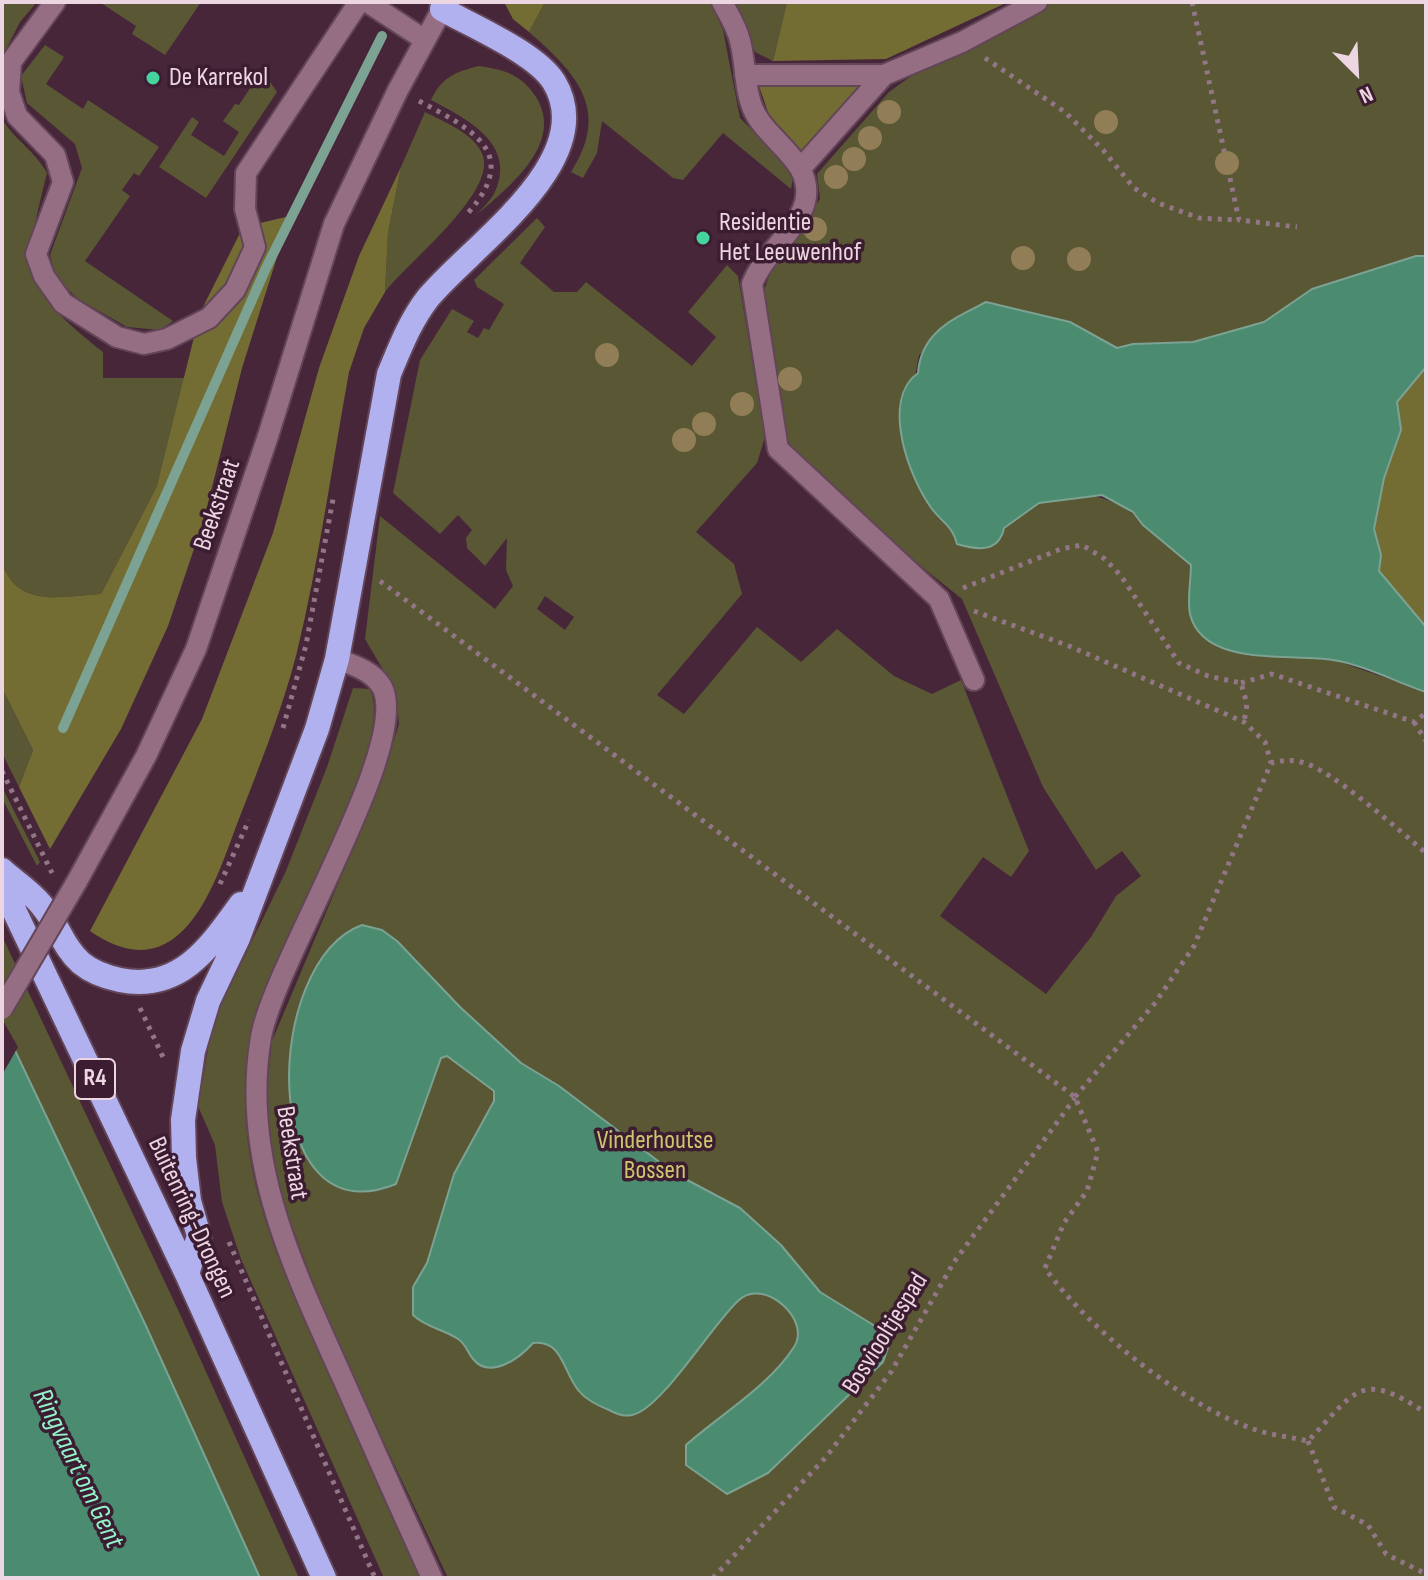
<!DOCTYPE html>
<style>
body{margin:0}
#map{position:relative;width:1428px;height:1580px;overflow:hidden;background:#47263a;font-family:"Sofia Sans Condensed",sans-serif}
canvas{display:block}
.frame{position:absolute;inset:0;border:4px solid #ecd6e2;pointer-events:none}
.north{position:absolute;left:1316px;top:32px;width:80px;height:80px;-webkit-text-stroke:6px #3c1c30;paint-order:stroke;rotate:156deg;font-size:22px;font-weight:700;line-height:32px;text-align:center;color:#ecd6e2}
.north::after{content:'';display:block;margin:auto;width:28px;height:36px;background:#ecd6e2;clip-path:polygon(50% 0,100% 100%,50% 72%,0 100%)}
</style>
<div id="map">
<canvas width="1428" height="1580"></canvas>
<div class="frame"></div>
<div class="north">N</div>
</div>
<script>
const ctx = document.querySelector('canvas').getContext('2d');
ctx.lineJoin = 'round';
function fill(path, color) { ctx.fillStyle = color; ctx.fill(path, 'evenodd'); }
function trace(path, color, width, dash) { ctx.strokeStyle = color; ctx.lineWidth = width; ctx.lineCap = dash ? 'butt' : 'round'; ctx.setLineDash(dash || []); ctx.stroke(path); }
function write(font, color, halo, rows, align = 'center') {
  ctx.font = font + ' "Sofia Sans Condensed",sans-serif'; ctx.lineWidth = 7; ctx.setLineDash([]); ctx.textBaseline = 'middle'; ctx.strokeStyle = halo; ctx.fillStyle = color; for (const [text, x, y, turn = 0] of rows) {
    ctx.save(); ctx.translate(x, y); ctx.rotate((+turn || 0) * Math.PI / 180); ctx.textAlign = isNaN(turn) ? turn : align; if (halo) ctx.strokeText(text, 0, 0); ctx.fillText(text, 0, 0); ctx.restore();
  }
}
const green = new Path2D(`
 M2,2H37L20,22L2,57Z
 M201,2L165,55L132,34L136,26L101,3Z
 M545,2H710L723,30L740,118L779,157L793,177L791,189L723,133L683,180L673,178L602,121L597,153L583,178L571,172C611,110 577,74 529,32Z
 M736,2H787L773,61L755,52Z
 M1049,2H1426V256H1416L1312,289L1264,322L1193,342L1133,344L1117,348L1070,322L986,302L919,355L903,443L920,486L932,509L954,530L1002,539L1003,528C1014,520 1026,509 1039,503C1105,474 1147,524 1191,565L1190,615L1299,655L1337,661L1426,692V1578H448L329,1326L280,1194L264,1117L272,1041L382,779L399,724L396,692L365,639L380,516L495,609L513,586L506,570L507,538L485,566L467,548L466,538L472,530L458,515L440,534L393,493L420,360L452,309L474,321L467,332L478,338L484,328L489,330L504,304L477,287L474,280L537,218L545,227L520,263L554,292H577L586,282L692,366L716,337L688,312L727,265L738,276L765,437L757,463L696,532L734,564L742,594L657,695L684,714L757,627L801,662L837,629L894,676L932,694L961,680L1029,851L1011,877L983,857L940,916L1046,994L1091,937L1116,896L1141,876L1122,851L1096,870L1043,787L962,599L907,555L785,442L764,291L772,267L820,199L817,174L889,92L932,61ZM545,596L574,617L565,630L537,609Z
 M45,45L64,57L46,84L83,109L88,100L159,147L139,176L134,173L122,190L130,196L85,261L173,321L160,330L127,327L78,299L56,278L50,255L82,168L75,144L27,103L21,76Z
 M479,66C505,70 521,74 536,97C566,145 505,190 473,218C480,211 489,202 494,194C519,144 465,118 431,100C442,77 455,72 479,66Z
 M262,70L277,92L206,198L159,167L192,117L199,122L191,135L224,156L239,132L223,121L235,104L239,105Z
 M425,112C444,122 476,134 483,156C495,194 408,262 385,292L388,233L401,167Z
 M2,119C15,140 35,151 47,173C22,273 19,285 103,352V378H193L157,486L101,594C62,596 18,609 2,563Z
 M2,688L33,750L19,787L2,753Z
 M353,688L370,689C398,749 272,948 254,1020C249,1037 248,1057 247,1074C236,1182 289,1284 331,1379C361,1446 390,1512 420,1578H384L241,1259L222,1202L215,1145L198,1106L213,1021L286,871L327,767Z
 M2,787L40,862L37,866L2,798Z
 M2,936L179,1312L299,1578H260L146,1326L2,1023Z`);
const forest = new Path2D(`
 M504,2H545L529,32L513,19Z
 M787,2H1008L886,59L773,61Z
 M758,83L863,84L801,153L771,121Z
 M401,167L388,233L385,292L364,328L349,372C332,465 319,561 297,652C282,711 259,767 237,824C224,859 207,911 178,935C149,960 117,950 90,931L202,719L273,533L319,368L359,256Z
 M290,216L242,368L204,519L168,626L121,729L50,849L19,787L33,750L2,688V563C18,609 62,596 101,594L157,486L200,313L243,227Z
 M1426,367V627L1379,571L1381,555L1374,529L1384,478L1401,430L1397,402Z`);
const water = new Path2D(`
 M1416,256H1426V367L1397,402L1401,430L1384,478L1374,529L1381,555L1379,571L1426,627V692C1396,682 1364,665 1333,660C1291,653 1203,668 1190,614C1187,600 1191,580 1191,565L1143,525L1133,512L1102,495L1039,503L1004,528C999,553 977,550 957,544C953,527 943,523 932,509C909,478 880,400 918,373C921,332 953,319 986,302L1070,322L1117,348L1133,344L1193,342L1264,322L1312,289Z
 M362,925L382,930L397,941L460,1007L521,1063L559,1086L674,1173L740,1208L781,1245L820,1292L875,1326L888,1348L883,1362L768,1473L727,1494L686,1465V1445C721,1414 768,1387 794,1347C812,1320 764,1277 739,1300C713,1323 661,1410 632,1415C624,1417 617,1414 609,1410C599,1406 586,1400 579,1391C563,1373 563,1339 533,1343C520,1358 490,1380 473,1359C467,1352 466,1344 458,1339C443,1329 427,1328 413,1315V1287L427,1263L454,1174L494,1101V1091L447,1056L441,1058L396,1184C257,1240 262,962 362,925Z
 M2,1023L146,1326L260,1578H2Z`);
const pier = new Path2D(`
 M2,1019L18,1047L2,1075Z`);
const stream = new Path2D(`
 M63,728L266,268L382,36`);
const path = new Path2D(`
 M1192,2L1239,220L1297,227
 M985,58L1065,112L1103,150L1134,188L1158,203L1199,218L1239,220
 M419,101C471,129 522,152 468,213
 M380,581L1075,1097L1098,1152L1087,1191L1064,1223L1045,1268C1088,1329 1182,1404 1253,1429C1270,1435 1290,1437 1308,1441C1356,1391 1360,1369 1426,1413
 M963,588L1061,549L1082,545L1105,559L1121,576L1179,663L1208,676L1241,683L1247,704L1244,722
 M974,611L1069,646L1244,722L1265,742L1271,763
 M1241,683L1272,674L1414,722L1426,713
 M1414,722L1426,741
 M283,728L306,645L333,499
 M2,771L52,873
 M220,884L249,820
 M140,1008L163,1057
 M1075,1097L1155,1003L1194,946L1271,763C1282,761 1290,759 1301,762C1330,768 1401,832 1426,853
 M229,1242L375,1578
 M1308,1441L1334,1507L1368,1525L1386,1554L1426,1574
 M713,1578L826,1457L891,1372L954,1262L1075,1098`);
const minor = new Path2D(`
 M55,2L11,62L9,92L17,116L55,155L63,182L36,254L44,276L63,303L117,337L144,344L167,339L209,318L235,290L255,247L245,209L246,173L359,2
 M367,2L425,40
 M722,2C729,15 737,27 740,41C746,63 744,88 753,109C767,142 815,161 805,202C798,230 764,253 752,284L778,449L939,599L974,680
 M745,75H884
 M801,168L884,75L962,42L1037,2
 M337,659C353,665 373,671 382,687C412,745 274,963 261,1037C240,1160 294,1270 343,1379C372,1445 402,1512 432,1578
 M76,883L146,756L196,649L268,436L334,224L398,90L446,2`);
const highway = new Path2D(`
 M2,870C15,882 33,893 43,907C58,925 63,947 81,963C93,973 106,977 120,980C180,992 210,947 241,904
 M2,885L187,1274L324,1578
 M187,1274L199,1236L189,1201L184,1158L183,1120L193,1051L208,1001L238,938L317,729L337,659L389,374C400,348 410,321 428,298C472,245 601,160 554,82C536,53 472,26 442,9`);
const minorBridge = new Path2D(`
 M2,1009L76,883`);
const trees = [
 [889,112],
 [1106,122],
 [870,138],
 [854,159],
 [1227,163],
 [836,177],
 [815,229],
 [1023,258],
 [1079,259],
 [607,355],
 [790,379],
 [742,404],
 [704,424],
 [684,440]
];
const markers = [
 [153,78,8,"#46d49e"],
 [703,238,8,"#46d49e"]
];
const shields = [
 [95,1079,40]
];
const shieldNames = [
 ["R4",95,1079]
];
const poiNames = [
 ["De Karrekol",169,78],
 ["Residentie",719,223],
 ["Het Leeuwenhof",719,253]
];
const streetNames = [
 ["Beekstraat",218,505,-71],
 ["Beekstraat",291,1153,81],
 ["Buitenring-Drongen",191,1218,65],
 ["Bosviooltjespad",886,1334,-58]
];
const parkNames = [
 ["Vinderhoutse",655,1141],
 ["Bossen",655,1171]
];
const waterNames = [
 ["Ringvaart om Gent",77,1469,64]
];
fill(green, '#5a5734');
fill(forest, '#736d33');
fill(water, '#4b8c70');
trace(water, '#7ba292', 2);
fill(pier, '#47263a');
trace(stream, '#7ba292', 10);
trace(minor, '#624557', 24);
trace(highway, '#624557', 28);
trace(path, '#927687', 5, [4, 6]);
trace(minor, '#956e84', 20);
trace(highway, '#b1b1f0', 24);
trace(minorBridge, '#624557', 24, []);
trace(minorBridge, '#956e84', 20);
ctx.fillStyle = '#917e57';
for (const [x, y] of trees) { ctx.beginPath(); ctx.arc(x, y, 12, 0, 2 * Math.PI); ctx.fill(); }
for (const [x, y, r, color] of markers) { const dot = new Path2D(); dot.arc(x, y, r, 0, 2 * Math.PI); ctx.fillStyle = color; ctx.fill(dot); trace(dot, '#3c1c30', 3); }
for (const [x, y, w] of shields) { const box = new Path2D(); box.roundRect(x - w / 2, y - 20, w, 40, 6); ctx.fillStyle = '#3c1c30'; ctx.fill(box); trace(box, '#ecd6e2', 2); }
write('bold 24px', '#ecd6e2', null, shieldNames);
write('26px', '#ecd6e2', '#3c1c30', poiNames, 'left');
write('26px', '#ecd6e2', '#3c1c30', streetNames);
write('26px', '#cdc66e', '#3c1c30', parkNames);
write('italic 28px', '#94f4c9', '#3c1c30', waterNames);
</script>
